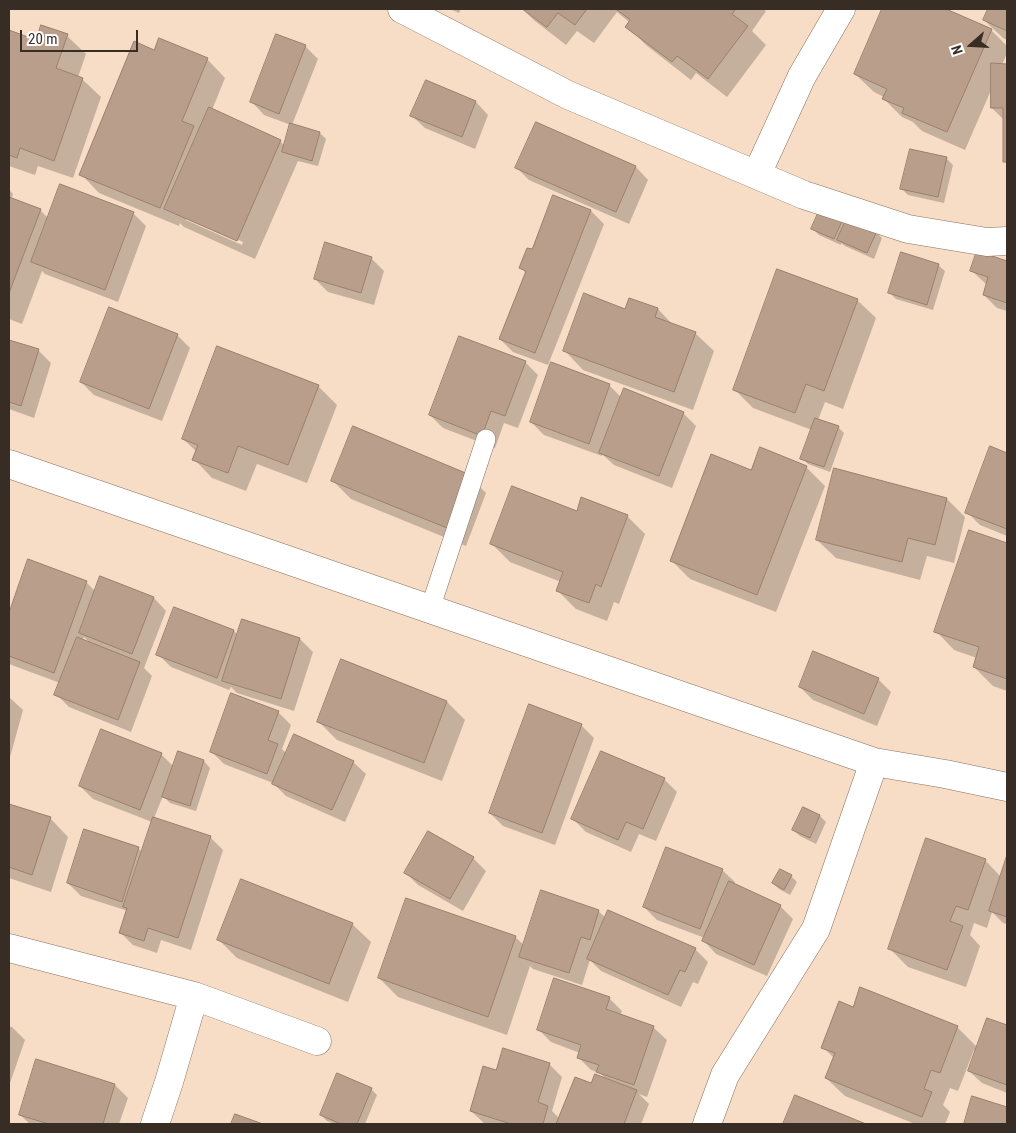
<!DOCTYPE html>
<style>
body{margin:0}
#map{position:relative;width:1016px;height:1133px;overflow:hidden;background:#f7dcc6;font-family:"Roboto Condensed",sans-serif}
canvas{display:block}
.frame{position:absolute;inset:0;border:10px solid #382d25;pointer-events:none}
.north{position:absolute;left:946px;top:20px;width:50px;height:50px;-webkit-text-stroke:4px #fff;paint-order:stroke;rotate:251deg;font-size:14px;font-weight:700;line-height:20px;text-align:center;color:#382d25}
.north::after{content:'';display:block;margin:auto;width:18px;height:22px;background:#382d25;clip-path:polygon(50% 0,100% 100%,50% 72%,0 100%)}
.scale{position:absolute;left:20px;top:30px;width:118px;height:22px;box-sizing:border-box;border:2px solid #382d25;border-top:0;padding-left:6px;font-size:15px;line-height:18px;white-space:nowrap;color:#382d25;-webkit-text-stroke:4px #fff;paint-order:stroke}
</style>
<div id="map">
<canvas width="1016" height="1133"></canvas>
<div class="frame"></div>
<div class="north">N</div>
<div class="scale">20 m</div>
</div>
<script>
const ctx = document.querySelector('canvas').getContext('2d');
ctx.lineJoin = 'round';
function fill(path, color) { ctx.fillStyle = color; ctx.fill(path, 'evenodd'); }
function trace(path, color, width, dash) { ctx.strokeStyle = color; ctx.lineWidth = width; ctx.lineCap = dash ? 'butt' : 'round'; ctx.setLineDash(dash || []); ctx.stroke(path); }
const shadow = new Path2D(`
 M450,9H461L459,13Z
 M522,9H763L766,11L752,31L766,45L727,97L696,73L691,80L646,45L627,26L629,22L617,12L594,43L577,31L566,45L535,21Z
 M884,9H943L991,30L1007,46V53L1002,65H1007V164L1004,161V120L992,108V88L965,150L922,131L913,122L902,117L884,99V97L874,92L855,74Z
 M989,9H1007V40L1003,38L984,20Z
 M9,31L37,42L67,36L86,54L78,77L82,79L101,97L73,178L38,166L35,175L9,166Z
 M305,46L318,59L292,125L320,133L326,139L318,166L298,161L255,259L184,227L180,223L179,226L99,193L81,174L155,51L207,59L225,78L212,110L280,141L285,146L291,125L264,115L252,102ZM186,217L243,242L242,245L186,220Z
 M426,82L476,102L488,115L475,149L425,128L412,116Z
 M536,123L636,167L648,180L629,224L529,180L517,168Z
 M946,158L953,165L944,203L908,195L902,189Z
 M9,190L13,194L11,199L40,210L49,219L133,213L146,226L118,302L45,274L42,271L22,324L9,319Z
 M554,196L591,211L604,224L548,365L513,352L500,339L526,273L521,268L533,250Z
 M847,219L876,232L882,238L874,259L845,246L841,243V245L819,235L813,229Z
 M978,252L1007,262V311L997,308L984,295L987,285L972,271Z
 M371,258L384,271L374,305L328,292L315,279Z
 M938,265L945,271L933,310L896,299L890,293Z
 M630,299L658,309L673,325L695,333L714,351L693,410L583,370L565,351L626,310Z
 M857,300L876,318L843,409L825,402L818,420L838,427L844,433L830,472L808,464L802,458L812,430L753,408L735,390Z
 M177,335L190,348L162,421L94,395L81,382Z
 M9,341L38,350L51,363L34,418L9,409Z
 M525,362L538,375L518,428L504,423L495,448L443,428L430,415Z
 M609,385L622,398L683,413L696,426L672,488L614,465L602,454V456L544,435L531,422Z
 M318,386L337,405L307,483L257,464L246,491L212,478L194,459L197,452L183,439Z
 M991,448L1007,454V536L980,525L967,512Z
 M806,467L825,486L776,612L690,579L671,560L751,472Z
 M468,475L486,493L466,546L351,499L333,481Z
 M947,499L965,517L954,563L927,556L920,580L836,558L817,540Z
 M577,512L627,516L645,534L619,604L614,602L607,621L576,609L558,591L561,582L510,562L492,544Z
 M969,531L1007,544V691L993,686L974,667L977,658L954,650L936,631Z
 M29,561L86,582L96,592L154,598L166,611L144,668L152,676L131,732L69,707L56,694L60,683L9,664V616ZM84,637L92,645L82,641Z
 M175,609L234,631L238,635L300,639L313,652L294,711L237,693L231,687L229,690L171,667L158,654Z
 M878,679L891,692L877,726L813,700L800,687Z
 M9,697L23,710L9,761Z
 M447,702L465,720L442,781L337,740L319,722Z
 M278,712L291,725L282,749L286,753L353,762L366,774L345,822L286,796L273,783L224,764L211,751Z
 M581,725L594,738L555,845L503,826L490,813Z
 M178,752L204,761L210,768L196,811L170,803L163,796L154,818L211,838L223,850L191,950L161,940L157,953L133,945L121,933L128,911L81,896L68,883L85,831L139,849L142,852L152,822L93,799L80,786L161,754L174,767Z
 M664,779L677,792L656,841L639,834L631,852L586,832L573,819Z
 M9,805L50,818L68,837L51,892L9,878Z
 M803,809L820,816L826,822L816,844L800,836L793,830Z
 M473,858L486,871L463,911L418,885L406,873Z
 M1007,859V924L1003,923L992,912L987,928L974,923L970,935L980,946L966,987L908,967L889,948L985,860L1001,877Z
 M722,870L735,882L734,885L780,906L793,919L767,976L716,954L704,941L705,938L657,920L644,907Z
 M791,876L797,882L790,895L779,889L773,883Z
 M598,911L606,918L695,949L708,962L698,984L693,982L681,1007L601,971L590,960L582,985L533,969L530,966L507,1035L398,997L379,978L515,937L524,945Z
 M352,924L371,942L348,1002L237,958L219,940Z
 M609,998L622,1011L620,1016L654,1028L667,1040L647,1097L639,1094L649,1104L641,1124H485L471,1111L497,1072L549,1064L562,1077L552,1111L560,1119L592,1085L606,1079L600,1073L591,1070L579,1058L580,1053L551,1042L538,1029Z
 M854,1009L957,1027L977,1047L987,1019L1007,1026V1093L982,1083L969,1071L976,1051L974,1050L958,1091L950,1088L943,1105L950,1112L945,1124H915L845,1096L826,1078L834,1058L823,1047Z
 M9,1026L12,1027L25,1040L10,1083H9Z
 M37,1061L115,1085L128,1098L119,1124H30L20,1115Z
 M371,1089L377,1095L365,1124H335L327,1121L321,1115Z
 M796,1097L862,1124H785Z
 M973,1098L1007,1108V1124H965Z`);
const building = new Path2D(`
 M523,9H587L575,25L558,13L547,27Z
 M616,9H736L732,14L748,26L708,79L677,56L672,62L625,27L630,20Z
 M882,9H946L992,29L947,132L902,113L904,108L882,99L887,89L854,74Z
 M988,9H1007V31L983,20Z
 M41,25L68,34L56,68L83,78L54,161L20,148L17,158L9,155V30L36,40Z
 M276,34L306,45L279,114L250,102Z
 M159,38L208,58L182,121L194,126L160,208L79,175L134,41L154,50Z
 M991,63L1007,64V162H1003V108H991Z
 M426,80L476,101L462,137L410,116Z
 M209,107L281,140L237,241L164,209Z
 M536,122L636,166L616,212L515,168Z
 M290,123L320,132L312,161L282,152Z
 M910,149L947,157L938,197L900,189Z
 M60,184L134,212L105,290L31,262Z
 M553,195L591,210L535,353L499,339L526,271L519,268L527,248L532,249Z
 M9,197L41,209L9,293Z
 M820,209L843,219L834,239L811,229Z
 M847,218L877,231L867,253L837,240Z
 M325,242L372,257L361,293L314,279Z
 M977,251L1007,261V303L983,295L988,277L970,271Z
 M901,252L939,264L927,305L888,293Z
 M777,269L858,299L824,391L806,384L795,413L733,390Z
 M584,293L625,309L629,298L658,308L655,317L696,332L674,392L563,351Z
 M109,307L178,334L149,409L80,382Z
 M459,336L526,361L505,416L491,411L482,436L429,415Z
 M9,340L39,349L21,406L9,402Z
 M217,346L319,385L288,465L238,446L228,473L192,460L198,445L182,439Z
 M551,362L610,384L589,444L530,422Z
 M624,388L684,412L659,476L599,453Z
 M815,418L839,426L824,467L800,459Z
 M353,426L468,474L447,528L331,481Z
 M990,446L1007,453V529L965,513Z
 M760,447L807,466L757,595L670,561L711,454L751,470Z
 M834,468L947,498L935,545L908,538L902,562L816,540Z
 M512,486L577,511L581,497L628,515L601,587L596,584L589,603L556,591L563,572L490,544Z
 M969,530L1007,543V679L973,667L979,647L934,632Z
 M28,559L87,581L54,673L9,656V613Z
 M100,576L154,597L132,654L79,633Z
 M174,607L234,630L217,678L156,655Z
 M242,619L300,638L281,699L222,681Z
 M77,637L140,662L118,720L54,695Z
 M813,651L879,678L864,714L799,687Z
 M341,659L447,701L424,763L317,722Z
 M231,693L279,711L268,740L278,744L267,774L210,752Z
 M529,704L582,724L542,833L489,813Z
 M101,729L162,753L140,810L79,786Z
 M294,734L354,761L332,810L272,784Z
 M178,751L204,760L190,806L162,797Z
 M601,751L665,778L643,829L626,822L618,840L571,819Z
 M9,804L51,817L32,875L9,867Z
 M803,807L820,815L810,838L792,830Z
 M153,817L211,836L178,938L148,928L144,941L119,933L127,908L123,907Z
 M84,829L139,847L122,902L67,883Z
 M428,831L474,857L450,899L404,873Z
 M926,838L986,859L968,910L956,906L950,921L963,926L947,970L888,949Z
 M666,847L723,869L700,929L643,907Z
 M1007,855V917L989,911Z
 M780,869L792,875L784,890L772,883Z
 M241,879L353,923L329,984L217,940Z
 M729,881L781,905L754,965L702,941Z
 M541,890L599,910L590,940L581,937L569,973L519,957Z
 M406,898L516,936L488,1017L378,978Z
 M608,910L696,948L685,972L680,970L668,995L587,959Z
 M554,978L610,997L606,1009L654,1026L634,1085L596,1072L599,1065L577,1058L581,1045L537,1030Z
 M860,987L958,1026L940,1073L931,1070L924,1089L932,1092L922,1117L825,1078L835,1053L821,1048L839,1001L853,1007Z
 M987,1018L1007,1025V1085L968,1071Z
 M503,1048L550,1063L538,1102L548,1106L543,1124H511L470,1111L483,1066L496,1070Z
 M36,1059L115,1084L103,1124H49L19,1115Z
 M337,1073L372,1088L357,1124H341L320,1115Z
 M595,1074L637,1090L624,1124H556L575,1077L591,1083Z
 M795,1095L866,1124H783Z
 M972,1096L1007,1107V1124H964Z
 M235,1114L263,1124H231Z`);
const lane = new Path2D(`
 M430,609L486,439`);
const street = new Path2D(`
 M402,9L568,95L804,195L908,229L987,242L1007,241
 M757,174L802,76L841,9
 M9,464L874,762L945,774L1007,787
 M9,948L194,996L317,1041
 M155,1124L169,1082L194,996
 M707,1124L725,1075L816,929L874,762`);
fill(shadow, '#0003');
fill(building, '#b99f8b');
trace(building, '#99806c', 1);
trace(lane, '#89715d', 20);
trace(street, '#89715d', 29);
trace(lane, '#fff', 19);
trace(street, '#fff', 28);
</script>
